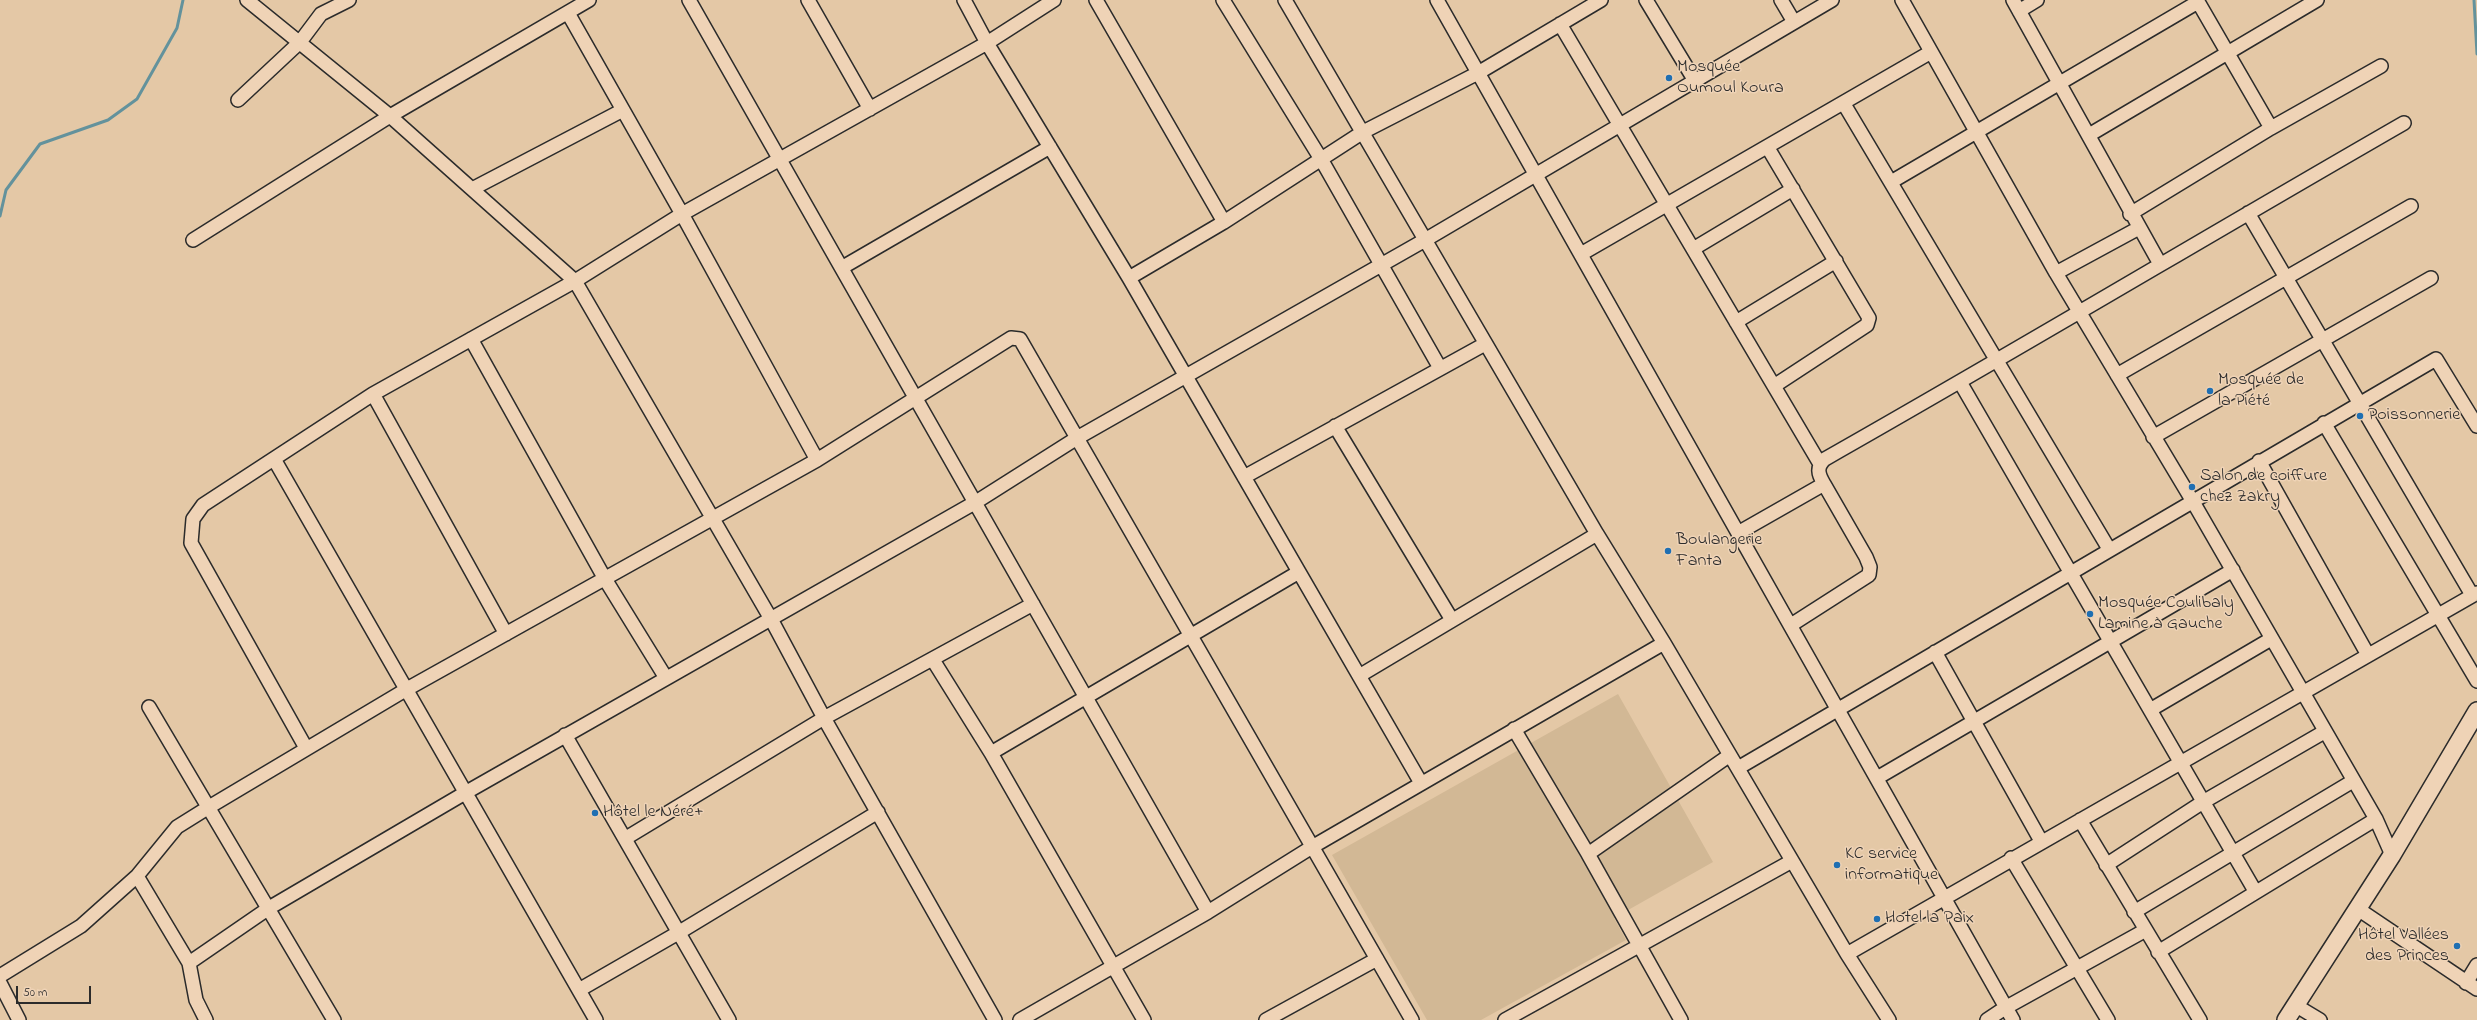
<!DOCTYPE html>
<meta charset="utf-8">
<style>
body{margin:0}
#map{position:relative;width:2477px;height:1020px;overflow:hidden;background:#e4c8a6;font-family:"Indie Flower",sans-serif}
canvas{display:block}
.scale{position:absolute;left:16px;top:986px;width:75px;height:18px;box-sizing:border-box;border:2px solid #2b2b2b;border-top:0;padding-left:5px;font-size:12px;line-height:14px;white-space:nowrap;color:#2b2b2b;-webkit-text-stroke:3px #efd3b6;paint-order:stroke}
</style>
<div id="map">
<canvas width="2477" height="1020"></canvas>
<div class="scale">50 m</div>
</div>
<script>
const ctx = document.querySelector('canvas').getContext('2d');
ctx.lineJoin = 'round';
function fill(path, color) { ctx.fillStyle = color; ctx.fill(path, 'evenodd'); }
function trace(path, color, width, dash) { ctx.strokeStyle = color; ctx.lineWidth = width; ctx.lineCap = dash ? 'butt' : 'round'; ctx.setLineDash(dash || []); ctx.stroke(path); }
function write(font, color, halo, rows, align = 'center') {
  ctx.font = font + ' "Indie Flower",sans-serif'; ctx.lineWidth = 3; ctx.setLineDash([]); ctx.textBaseline = 'middle'; ctx.strokeStyle = halo; ctx.fillStyle = color; for (const [text, x, y, turn = 0] of rows) {
    ctx.save(); ctx.translate(x, y); ctx.rotate((+turn || 0) * Math.PI / 180); ctx.textAlign = isNaN(turn) ? turn : align; if (halo) ctx.strokeText(text, 0, 0); ctx.fillText(text, 0, 0); ctx.restore();
  }
}
const built = new Path2D(`
 M1618,694L1713,862L1614,918L1626,940L1481,1020H1427L1332,855Z`);
const stream = new Path2D(`
 M2474,0L2477,54
 M0,216L6,190L40,144L108,120L137,99L177,28L183,0`);
const minor = new Path2D(`
 M247,0L390,116L575,281L771,619L824,718L995,1020
 M689,0L1208,912
 M808,0L870,109
 M964,0L987,43L1129,278L1421,783
 M1096,0L1224,222
 M1223,0L1321,159L1440,368
 M1285,0L1597,534L1664,643L1847,954L1889,1020
 M1437,0L2013,1020
 M1646,0L1695,81
 M1781,0L1794,22
 M1902,0L2056,273L2192,500L2376,819L2392,855
 M2013,0L2160,264
 M2197,0L2271,128
 M2019,11L2037,0
 M568,13L682,214L817,460
 M1560,24L1820,464
 M238,100L300,42L321,14L349,0
 M1844,104L2109,549
 M2089,135L2317,0
 M1768,148L1869,318L1867,325L1774,386
 M1891,182L2198,2
 M472,189L623,110
 M2248,213L2472,595
 M2130,214L2271,128L2381,66
 M193,240L390,116L589,0
 M1693,249L1793,189
 M1581,254L1931,52
 M843,267L1050,147
 M2056,273L2139,228
 M1129,278L1224,222L1363,132L1478,73L1601,0
 M1736,322L1836,261
 M471,339L605,579L666,678
 M2117,375L2411,206
 M1960,382L2255,891
 M373,394L506,634
 M2324,423L2477,681
 M1335,426L1452,620
 M2153,437L2431,278
 M274,459L596,1020
 M2259,461L2368,655
 M1244,477L1485,344
 M1738,533L1824,484C1818,474 1816,467 1825,459C2019,349 2211,234 2404,123
 M1791,625L1869,575L1870,567L1866,557L1824,484
 M1935,652L2041,841
 M933,660L991,753L1144,1020
 M1359,676L1597,534
 M149,707L334,1020
 M2150,710L2271,639
 M1514,729L1588,854L1681,1020
 M565,735L729,1020
 M306,748L191,543L193,519L203,505L373,394L575,281L682,214L987,43L1054,0
 M991,753L1299,572
 M1738,768L2436,359L2477,426
 M1877,778L2233,570
 M2080,820L2200,1020
 M626,838L824,718L1033,604
 M1588,854L1730,755
 M2011,858L2108,1020
 M2106,865L2203,802L2324,732
 M137,876L189,963L196,1000L206,1020
 M2358,909L2477,989
 M2134,912L2353,781
 M2158,952L2376,819
 M1847,954L2477,593
 M189,963L269,908L465,793L976,502L1077,438L1425,240L1832,0
 M0,976L81,926L137,876L177,827L209,807L407,689L817,460L1011,338L1020,339L1412,1020
 M0,983L19,1020
 M2466,983L2477,965
 M579,990L678,933L878,812
 M2295,1005L2320,1020
 M1020,1020L1208,912L1312,847L1664,643
 M1266,1020L1377,959
 M1505,1020L1792,861
 M1987,1020L2005,1008L2144,931`);
const major = new Path2D(`
 M2286,1020L2392,855L2477,711`);
const markers = [
 [1669,78,4,"#1f6fb2"],
 [2210,391,4,"#1f6fb2"],
 [2360,416,4,"#1f6fb2"],
 [2192,487,4,"#1f6fb2"],
 [1668,551,4,"#1f6fb2"],
 [2090,614,4,"#1f6fb2"],
 [595,813,4,"#1f6fb2"],
 [1837,865,4,"#1f6fb2"],
 [1877,919,4,"#1f6fb2"],
 [2457,946,4,"#1f6fb2"]
];
const poiNames = [
 ["Mosquée",1677,68],
 ["Oumoul Koura",1677,89],
 ["Mosquée de",2218,381],
 ["la Piété",2218,402],
 ["Poissonnerie",2368,416],
 ["Salon de coiffure",2200,477],
 ["chez Zakry",2200,498],
 ["Boulangerie",1676,541],
 ["Fanta",1676,562],
 ["Mosquée Coulibaly",2098,604],
 ["Lamine à Gauche",2098,625],
 ["Hôtel le Néré+",603,813],
 ["KC service",1845,855],
 ["informatique",1845,876],
 ["Hotel la Paix",1885,919],
 ["Hôtel Vallées",2449,936,"right"],
 ["des Princes",2449,957,"right"]
];
fill(built, '#d2b895');
trace(stream, '#63929c', 3);
trace(minor, '#2b2b2b', 16);
trace(major, '#2b2b2b', 20);
trace(minor, '#efd3b6', 13);
trace(major, '#efd3b6', 17);
for (const [x, y, r, color] of markers) { const dot = new Path2D(); dot.arc(x, y, r, 0, 2 * Math.PI); ctx.fillStyle = color; ctx.fill(dot); trace(dot, '#efd3b6', 1.5); }
write('18px', '#2b2b2b', '#efd3b6', poiNames, 'left');
</script>
